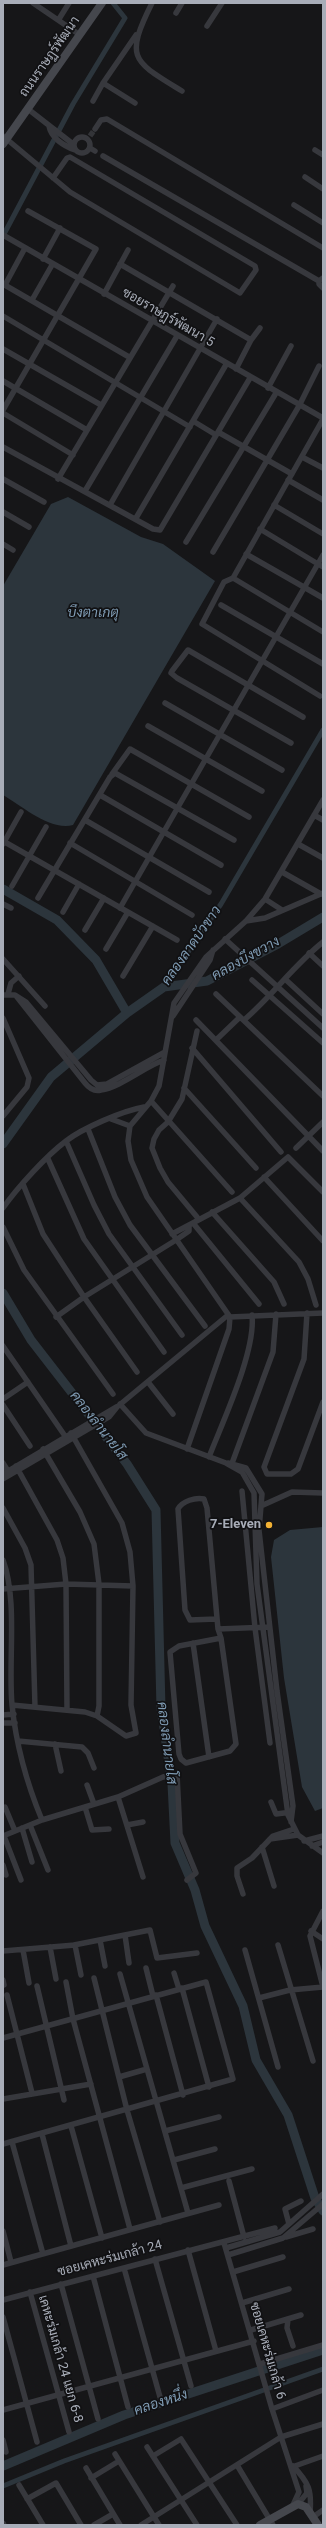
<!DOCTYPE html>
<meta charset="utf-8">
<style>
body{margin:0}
#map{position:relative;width:326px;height:2528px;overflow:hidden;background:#161618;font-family:Roboto,sans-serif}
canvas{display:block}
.frame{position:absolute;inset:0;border:4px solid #a8adb8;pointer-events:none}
</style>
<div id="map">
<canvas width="326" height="2528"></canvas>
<div class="frame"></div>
</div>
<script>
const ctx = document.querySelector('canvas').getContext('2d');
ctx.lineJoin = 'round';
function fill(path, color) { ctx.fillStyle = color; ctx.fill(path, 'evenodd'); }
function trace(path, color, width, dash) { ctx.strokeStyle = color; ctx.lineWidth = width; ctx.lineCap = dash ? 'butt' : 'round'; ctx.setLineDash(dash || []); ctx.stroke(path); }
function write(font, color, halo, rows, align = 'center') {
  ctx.font = font + ' Roboto,Sarabun,sans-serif'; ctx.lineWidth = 3.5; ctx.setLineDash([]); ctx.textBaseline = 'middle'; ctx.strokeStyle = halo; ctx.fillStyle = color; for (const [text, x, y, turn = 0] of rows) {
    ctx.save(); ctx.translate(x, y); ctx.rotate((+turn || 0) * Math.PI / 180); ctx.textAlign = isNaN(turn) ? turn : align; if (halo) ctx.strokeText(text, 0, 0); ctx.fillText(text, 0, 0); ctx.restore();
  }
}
const water = new Path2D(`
 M68,497L141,537L163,544L215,581L73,825C50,831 22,806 3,795V586L51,504Z
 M323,1527V1808L315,1811L302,1787L284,1678L271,1557L274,1540L290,1530Z`);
const canal = new Path2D(`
 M3,236L73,104L125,18L113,3
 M164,987L221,904L323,730
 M3,2486L64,2461L323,2369`);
const river = new Path2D(`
 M3,889L57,920L96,960L127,1013
 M3,1144L51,1077L127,1013L164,987L207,981L278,944L323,917
 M3,1293L31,1340L127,1464L156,1510L161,1708L172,1784L175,1843L195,1890L205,1926L243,2006L256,2060L288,2115L315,2198L323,2211
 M3,2466L124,2415L323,2350`);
const streetTunnel = new Path2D(`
 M90,136L95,129`);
const street = new Path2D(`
 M33,3L80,35
 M152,3C124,59 133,61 182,91
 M176,13L182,3
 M59,19L69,3
 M207,26L222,3
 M93,101L103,83
 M135,103L103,83L136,35
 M28,109L73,144
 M49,126C51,138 64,146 75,150
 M95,129L101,120L107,119L323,248
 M3,136L70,192L240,293L256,270L255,266L70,157L67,158L53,178
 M74 145a8 8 0 1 1 16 0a8 8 0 1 1-16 0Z
 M90,148L95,151
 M315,150L323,155
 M103,156L319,281
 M305,177L323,189
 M294,205L323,223
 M3,235L323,418
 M43,259L60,228
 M120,264L251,340
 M323,278L319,281V284L323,288
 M3,284L129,357
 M5,285L25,248
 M104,294L128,250
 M32,300L52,265
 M3,316L190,427
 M3,349L101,405
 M236,369L251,340L260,328
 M3,381L87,430
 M268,388L291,346
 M3,410L96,249L28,211
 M3,413L73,455
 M193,421L216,435
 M218,432L292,474
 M3,447L153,529L160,530L250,378
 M302,457L323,468
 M3,479L44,502
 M58,479L173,286
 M288,480L323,500
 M85,491L177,336
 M110,505L217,319
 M274,505L323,534
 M3,512L29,527
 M136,518L227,363
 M260,529L323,567
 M186,542L276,393
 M3,544L13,550
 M213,552L299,406L319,366
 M246,554L323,598
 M233,578L323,419
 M221,605L323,664
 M320,696L202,624L224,582L233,578L323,632
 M165,703L282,770
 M148,726L262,791
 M291,743L177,678L171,673L172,671L188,650L303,717
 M112,774L130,749L249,817
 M100,795L221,865
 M314,815L323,820
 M85,820L209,892
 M3,841L177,940
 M70,843L192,915
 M3,844L21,812
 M298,844L323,858
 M282,872L321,894
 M12,886L46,827
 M38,898L110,777L115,773L234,840
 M265,899L282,910
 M3,904L11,908
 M120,908L323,555
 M63,912L79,884
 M246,921L265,918L323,893
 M85,930L104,898
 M225,939L323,1028
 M106,949L128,912
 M309,953L323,966
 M3,959L45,1006
 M123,976L153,926
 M285,979L323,1014
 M252,980L323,1043
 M8,994L11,983L19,976
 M216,994L323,1096
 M3,995H15L26,1002L91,1080L97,1085L107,1084L165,1052
 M17,997L85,1083C89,1088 94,1092 101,1090C121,1087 144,1067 164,1060
 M173,1016L210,960L213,950
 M3,1018L29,1078L27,1087L3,1116
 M196,1020L323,1151
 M244,1020C272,996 294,965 323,942
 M197,1031L182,1099L168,1122L159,1130L154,1139L152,1148L160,1168L168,1182L197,1217
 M216,1040L240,1017
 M192,1048L281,1152
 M184,1088L256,1168
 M151,1101L232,1192
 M111,1119L130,1126
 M88,1129L115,1197L130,1225L205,1326
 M66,1141L94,1205L109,1234L182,1335
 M296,1148L323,1122
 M48,1159L84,1239L164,1352
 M264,1177L323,1241
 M23,1184L43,1234L84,1297L176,1240L189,1231V1227
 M240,1198L299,1262L308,1279L316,1305
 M3,1208C17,1188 46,1156 66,1141C83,1128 122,1111 144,1107
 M212,1212L274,1282L284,1304
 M193,1223L259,1304
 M3,1227L24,1270L113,1394
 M172,1234L240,1198L288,1157L323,1192
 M307,1313L304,1359L264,1467L267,1474H291L298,1469L323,1402
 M56,1317L84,1297L137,1372
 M230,1317L323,1313
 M3,1346L65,1436
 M148,1382L173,1414
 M3,1399L28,1382
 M120,1404L146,1433L226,1463L242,1472L254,1493L257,1584L288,1815L298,1835L323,1853
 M3,1405L30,1446
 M71,1433L122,1523L130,1552L133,1586
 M43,1449L80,1512L94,1544L99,1584V1706L97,1716
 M187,1449L229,1329L230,1317L147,1197L131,1160L128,1141L130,1126L151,1101L159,1086L174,1003L206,957L246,921L265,899L323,800
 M209,1457C223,1421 256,1351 252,1315
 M3,1463L8,1471
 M228,1463L246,1468L262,1494L259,1530L263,1566L277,1691L293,1806L291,1822
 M16,1466L57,1540L63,1558L66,1584L67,1710
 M231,1466L273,1352L276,1314
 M3,1474L116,1407
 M3,1479L109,1417L117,1407L228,1315
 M242,1491L255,1628L270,1743
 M261,1506L292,1492L323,1493
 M3,1508L25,1548L31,1565L35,1707
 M3,1560C18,1601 8,1661 12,1705C16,1744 27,1784 42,1820
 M3,1589L66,1584L133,1586L131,1705L136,1733L126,1736L97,1716L85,1712L12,1705
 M216,1619L190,1620L185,1610L178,1509C182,1501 196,1497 204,1499L207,1508L218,1629
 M221,1638L179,1646L170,1652L179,1754L181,1759L186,1763L230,1751L236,1744L221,1638L218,1629L269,1627
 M193,1643L209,1757
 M3,1715L14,1714
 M3,1723H15
 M18,1741L82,1747L88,1753L94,1768
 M55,1744L61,1771
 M87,1785L94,1804
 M118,1797L143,1877
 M271,1802L276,1814L292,1812
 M5,1807L15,1831
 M85,1807L92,1830L109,1829
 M30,1825L48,1870
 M127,1825L143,1822
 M22,1828L32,1862
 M3,1836L42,1820L118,1797L163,1777L177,1774L180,1834L196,1873L187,1880
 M4,1836L21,1880
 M270,1839L298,1835
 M304,1841L323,1836
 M312,1846L323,1842
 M262,1847L274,1886
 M3,1865L6,1875
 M243,1894L237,1876V1868L252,1858L273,1836L294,1829
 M323,1911L310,1936L323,1987
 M311,1931L323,1939
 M125,1935L129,1963
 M100,1940L105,1966
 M74,1945L150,1930L157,1958L197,1953
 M278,1945L313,2061
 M50,1947L56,1979
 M23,1950L29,1983
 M245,1950L278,2067
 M3,1951L75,1945L81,1975
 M146,1968L153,1996
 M174,1973L179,1989
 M120,1974L188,2213
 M94,1978L127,2110L160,2222
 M3,1980L4,1985
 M66,1982L73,2019L130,2229
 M37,1986L64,2100
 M182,1988L209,2087
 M7,1995L32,2093
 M156,1995L183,2095
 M259,1998L290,1990L323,1987
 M3,2038L206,1982L233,2079L3,2144
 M119,2077L147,2069
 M3,2099L91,2084
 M71,2126L102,2238
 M165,2131L219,2117
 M42,2134L71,2246
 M12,2142L43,2254
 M174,2160L215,2149
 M229,2181L244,2237
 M181,2188L252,2169
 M289,2224L285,2209L301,2201
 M3,2231L11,2262
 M286,2237L313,2229
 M224,2243L272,2409L299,2492L293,2505
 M226,2248L280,2232L323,2194
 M188,2250L216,2351
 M228,2255L283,2238L323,2204
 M155,2259L191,2386
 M3,2265L219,2205
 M124,2268L160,2397
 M233,2272L283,2257
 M93,2276L128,2407
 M61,2284L98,2419
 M30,2292L69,2432
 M3,2300L275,2228
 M242,2303L289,2289
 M3,2317L37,2442
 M288,2319L287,2328L293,2346
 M251,2330L301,2315
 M260,2364L323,2345
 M272,2409L323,2390
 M3,2410L254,2341
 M3,2440L6,2452
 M147,2447L197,2525
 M115,2454L159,2525
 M153,2456L181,2439L237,2525
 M237,2465L273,2525
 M293,2466C309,2483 312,2490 310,2513
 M292,2467L323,2456
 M86,2468L120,2525
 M91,2478L119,2461
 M19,2485L43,2525
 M27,2499L56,2483L81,2525
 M298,2504L307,2493L306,2486
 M313,2517L323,2510
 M3,2523L4,2525
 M94,2525L113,2514
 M141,2525L281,2437L323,2424`);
const secondary = new Path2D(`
 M3,144L102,3
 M260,2525L298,2504L306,2507L318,2525`);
const markers = [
 [269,1525,4,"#f2b134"]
];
const streetNames = [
 ["ถนนราษฏร์พัฒนา",50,57,-55],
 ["ซอยราษฎร์พัฒนา 5",168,318,30],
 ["ซอยเคหะร่มเกล้า 24",110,2259,-15],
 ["ซอยเคหะร่มเกล้า 6",267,2351,74],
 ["เคหะร่มเกล้า 24 แยก 6-8",60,2359,74]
];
const poiNames = [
 ["7-Eleven",261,1525]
];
const waterNames = [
 ["บึงตาเกตุ",93,613],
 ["คลองลาดบัวขาว",192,946,-55],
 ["คลองบึงขวาง",246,959,-29],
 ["คลองลำนายโส",98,1426,52],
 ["คลองลำนายโส",166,1743,83],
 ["คลองหนึ่ง",161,2403,-18]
];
fill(water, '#2c353c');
trace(canal, '#2c353c', 5);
trace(river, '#2c353c', 9);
trace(streetTunnel, '#333438', 5.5, [5.5, 3]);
trace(street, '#37383d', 5.5);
trace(secondary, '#45474d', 8);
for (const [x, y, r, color] of markers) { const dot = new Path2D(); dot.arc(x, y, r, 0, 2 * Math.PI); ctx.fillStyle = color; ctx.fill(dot); trace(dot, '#111113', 1.5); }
write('13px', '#a8adb8', '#111113', streetNames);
write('bold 13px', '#a8adb8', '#111113', poiNames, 'right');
write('italic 14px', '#7f9bb3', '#111113', waterNames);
</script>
